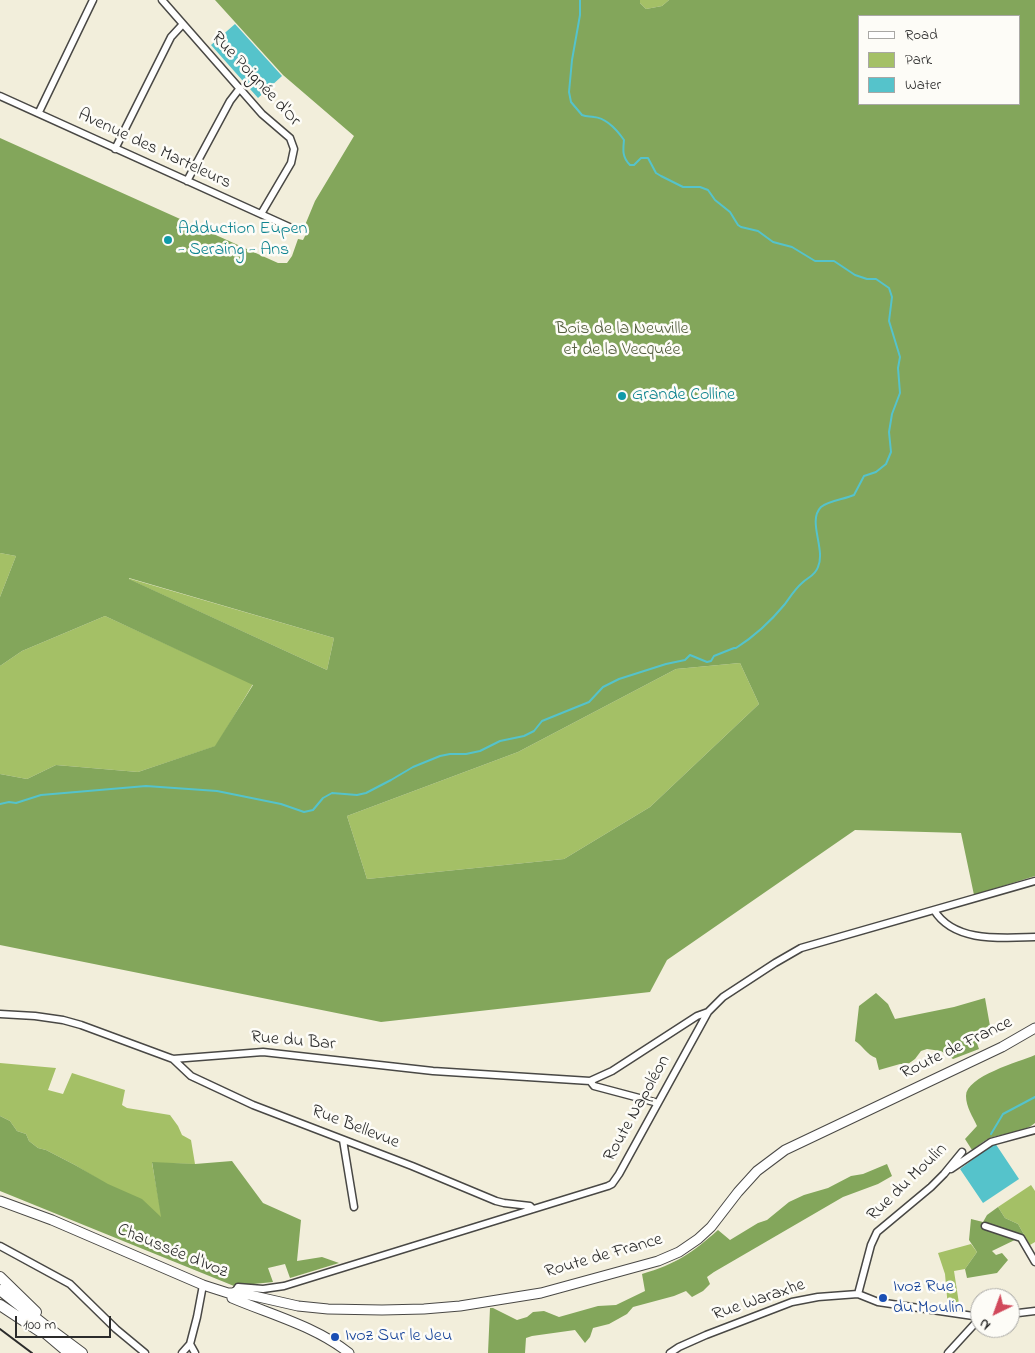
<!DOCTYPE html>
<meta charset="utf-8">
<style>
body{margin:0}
#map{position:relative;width:1035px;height:1353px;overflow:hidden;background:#f2eedb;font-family:"Indie Flower",sans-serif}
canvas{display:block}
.legend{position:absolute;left:858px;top:15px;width:162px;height:90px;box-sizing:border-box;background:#fdfcf7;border:1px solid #a9a8a5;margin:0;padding:6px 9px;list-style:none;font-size:15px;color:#2b2b2b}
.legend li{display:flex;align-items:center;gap:10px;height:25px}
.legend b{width:25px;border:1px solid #a9a8a5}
.north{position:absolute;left:970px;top:1288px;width:50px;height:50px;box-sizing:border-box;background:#fdfcf7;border:1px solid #a9a8a5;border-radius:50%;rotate:222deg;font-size:14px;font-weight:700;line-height:20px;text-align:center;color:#2b2b2b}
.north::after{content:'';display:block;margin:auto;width:18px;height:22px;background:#d1495b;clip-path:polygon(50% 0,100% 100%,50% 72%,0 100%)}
.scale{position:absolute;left:15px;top:1316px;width:96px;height:22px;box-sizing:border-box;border:2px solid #2b2b2b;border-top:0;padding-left:6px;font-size:15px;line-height:18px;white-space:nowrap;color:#2b2b2b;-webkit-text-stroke:4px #fdfcf7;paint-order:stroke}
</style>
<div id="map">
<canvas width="1035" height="1353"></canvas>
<ul class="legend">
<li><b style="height:6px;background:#fff"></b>Road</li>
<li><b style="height:14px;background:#a4c066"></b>Park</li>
<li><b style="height:14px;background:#55c3cb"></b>Water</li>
</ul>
<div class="north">N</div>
<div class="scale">100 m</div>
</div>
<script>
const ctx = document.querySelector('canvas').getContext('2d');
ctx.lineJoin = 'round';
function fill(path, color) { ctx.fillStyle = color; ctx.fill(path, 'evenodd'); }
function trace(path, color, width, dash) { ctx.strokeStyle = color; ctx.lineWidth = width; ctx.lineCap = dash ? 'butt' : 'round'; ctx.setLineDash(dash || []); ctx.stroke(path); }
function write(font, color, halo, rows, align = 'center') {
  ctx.font = font + ' "Indie Flower",sans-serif'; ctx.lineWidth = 5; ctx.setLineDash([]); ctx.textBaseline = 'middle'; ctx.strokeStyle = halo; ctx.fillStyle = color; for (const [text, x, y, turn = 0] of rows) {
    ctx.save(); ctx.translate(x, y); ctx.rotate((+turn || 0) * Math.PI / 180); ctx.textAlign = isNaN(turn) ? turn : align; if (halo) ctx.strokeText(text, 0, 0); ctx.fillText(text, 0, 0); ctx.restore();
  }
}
const green = new Path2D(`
 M640,0H669L662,6L646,9L640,3Z
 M0,553L16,556L0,597Z
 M124,577L334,638L327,670Z
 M105,616L253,684L216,746L138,772L56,765L27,779L0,774V666L22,651Z
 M740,663L759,704L650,807L564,859L367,879L347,816L518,752L676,669Z
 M0,1063L56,1068L48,1090L63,1094L72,1073L125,1090L122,1105L127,1108L170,1115L178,1126L182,1135L191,1140L195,1164L152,1163L162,1218L75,1165L46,1150L38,1148L29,1141L26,1134L17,1131L10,1121L0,1116Z
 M1031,1185L1035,1191V1242L1030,1245L1018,1224L1005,1218L998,1207Z
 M971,1244L977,1252L965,1269L954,1271L960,1310L948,1308L945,1274L938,1253Z`);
const forest = new Path2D(`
 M215,0H640V3L646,9L662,6L669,0H1035V876L974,895L961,833L855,830L667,960L650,992L381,1022L0,945V774L27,779L56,765L138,772L215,746L253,685L105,616L22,651L0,666V597L16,556L0,553V138L278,263H287L292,256L298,239L303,240L307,232L303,230L315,201L354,136L283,75ZM1019,16V104H859V16ZM129,578L334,638L327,670L129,579ZM740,663L759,704L650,807L564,859L367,879L347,816L518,752L676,669Z
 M876,993L888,1004L895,1019L954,1007L985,998L990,1026L973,1032L979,1049L953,1059L941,1051L927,1049L921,1051L915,1059L908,1064H900L879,1070L876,1058C867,1055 863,1046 855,1041L859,1006Z
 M1035,1055V1123C1024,1133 1006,1133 993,1137C985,1139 978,1146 972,1150L965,1139L977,1126C973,1117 966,1107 966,1096C966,1076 1019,1062 1035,1055Z
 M0,1116L10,1121L17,1131L26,1134L29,1141L38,1148L46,1150L75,1165L108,1184L142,1199L161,1217L152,1162L195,1164L232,1161L263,1203L301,1220L297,1261L322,1257L339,1263L290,1278L285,1264L268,1268L273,1282L234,1286L0,1191Z
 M887,1164L892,1176L878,1184L843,1197L714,1272L707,1277L710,1284L703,1291L692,1297L686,1291L674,1296L633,1307L627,1314L609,1324L593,1328L590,1337L585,1343L575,1330L532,1336L526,1338L525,1353H488L490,1308H493L517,1320L527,1317L533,1312L544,1311L559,1317L598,1306L616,1305L645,1291L642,1274C676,1264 692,1253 718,1230L730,1240L758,1223L767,1220L789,1202L804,1195L828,1188L851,1176L863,1174Z
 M998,1207L1005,1218L1018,1224L1030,1245L1021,1237L992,1251L996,1255L1002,1253L1008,1260L997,1273L967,1278L965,1269L977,1252L969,1240L971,1219L983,1222L987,1215Z`);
const water = new Path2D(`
 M235,24L282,76L258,98L211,45Z
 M995,1143L1019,1179L983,1203L960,1169Z`);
const stream = new Path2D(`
 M0,804L9,802L16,803L41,795L146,786L217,791L281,804L304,812L313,810L323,798L332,793L357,795L366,793L391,780L413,767L440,756L450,754H466L480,751L500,741L524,736L534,731L542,721L589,702L603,687L619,679L666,664L685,660L690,655L707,662L711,661L714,656L734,648H736C755,636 771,621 785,604C790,597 795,589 802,583C808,577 815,576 818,567C826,549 807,521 821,507C828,501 845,499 854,495L864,476L876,472L886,464L891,452L889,432L892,414L900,393L898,368L900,357L889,321L892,297L889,288L876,279H867L855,275L834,261H815L792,247L773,242L758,231L741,227L738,225L730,212L715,200L708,190L700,187H683L661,176L656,173L648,158H641L634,165H630C622,157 623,150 624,140C617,130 606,118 594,117C590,116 587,117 582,115L571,102L569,92L572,60L580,15V0
 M991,1134L1003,1114L1035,1097`);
const minor = new Path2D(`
 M162,0L262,114L290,138L294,149L291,163L261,214
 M0,96L296,230
 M39,112L93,0
 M115,149L171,37L183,24
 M187,181L230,101L240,88
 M934,910C954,943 1002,938 1035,937
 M0,1014L35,1016L63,1020L81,1025L173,1059L263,1052L433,1071L590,1081
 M173,1059L191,1076L253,1105L412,1166L496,1201L504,1203L530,1206L533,1209
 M658,1103L594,1086L590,1081L612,1071L697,1016L708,1012
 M343,1140L354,1207
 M951,1169L991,1142L1035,1130
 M985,1226L1021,1238L1035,1262
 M0,1246L70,1284L116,1329L145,1353
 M235,1292L238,1287L263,1289L284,1286L608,1186L612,1184L619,1174L708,1012L723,997L775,963L801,948L1035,881
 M858,1294L871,1245L877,1232L931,1187L944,1174L962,1152
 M1010,1314L1035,1311
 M182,1353L190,1344
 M195,1353L190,1344L197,1317L203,1285
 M670,1353L679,1347L706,1335L792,1302L818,1297L858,1294L878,1302L980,1317
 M948,1353L980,1318`);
const secondary = new Path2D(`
 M0,1201L52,1220L203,1285L228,1293H241L298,1306L328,1309L382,1310L424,1309L460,1306L541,1293L658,1261L679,1252L698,1239L711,1227L738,1192L757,1171L785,1150L1002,1047L1035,1028
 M235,1292L232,1298C272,1315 315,1326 349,1353`);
const trunk = new Path2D(`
 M0,1277L36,1312
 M0,1290L43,1324L82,1353
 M0,1305L41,1332
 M37,1326L69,1353`);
const rail = new Path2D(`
 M0,1329L32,1353`);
const markers = [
 [168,240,5,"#0f9aa8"],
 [622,396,5,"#0f9aa8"],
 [883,1298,5,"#1a4fb4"],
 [335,1337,5,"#1a4fb4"]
];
const streetNames = [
 ["Rue Poignée d'Or",255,80,47],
 ["Avenue des Marteleurs",154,150,25],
 ["Rue du Bar",293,1042,5],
 ["Route de France",957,1049,-26],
 ["Route Napoléon",638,1109,-61],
 ["Rue Bellevue",355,1128,21],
 ["Rue du Moulin",908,1183,-44],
 ["Chaussée d'Ivoz",172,1252,22],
 ["Route de France",604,1257,-16],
 ["Rue Waraxhe",759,1301,-19]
];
const cultureNames = [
 ["Adduction Eupen",178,230],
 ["- Seraing - Ans",178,251],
 ["Grande Colline",632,396]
];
const parkNames = [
 ["Bois de la Neuville",622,330],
 ["et de la Vecquée",622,351]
];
const transitNames = [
 ["Ivoz Rue",893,1288],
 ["du Moulin",893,1309],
 ["Ivoz Sur le Jeu",345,1337]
];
fill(green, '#a4c066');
fill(forest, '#83a65b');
fill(water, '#55c3cb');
trace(stream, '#55c3cb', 2);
trace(minor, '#494845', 9);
trace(secondary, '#494845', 11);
trace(trunk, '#494845', 12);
trace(minor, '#fff', 6);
trace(secondary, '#fff', 9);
trace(trunk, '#fff', 10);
trace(rail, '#2b2b2b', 2);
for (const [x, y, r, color] of markers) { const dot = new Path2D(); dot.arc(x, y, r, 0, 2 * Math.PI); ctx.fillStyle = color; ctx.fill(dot); trace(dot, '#fdfcf7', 2); }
write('18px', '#2b2b2b', '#fdfcf7', streetNames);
write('18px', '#0d838f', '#fdfcf7', cultureNames, 'left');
write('18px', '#555f40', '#fdfcf7', parkNames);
write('18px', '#164399', '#fdfcf7', transitNames, 'left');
</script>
